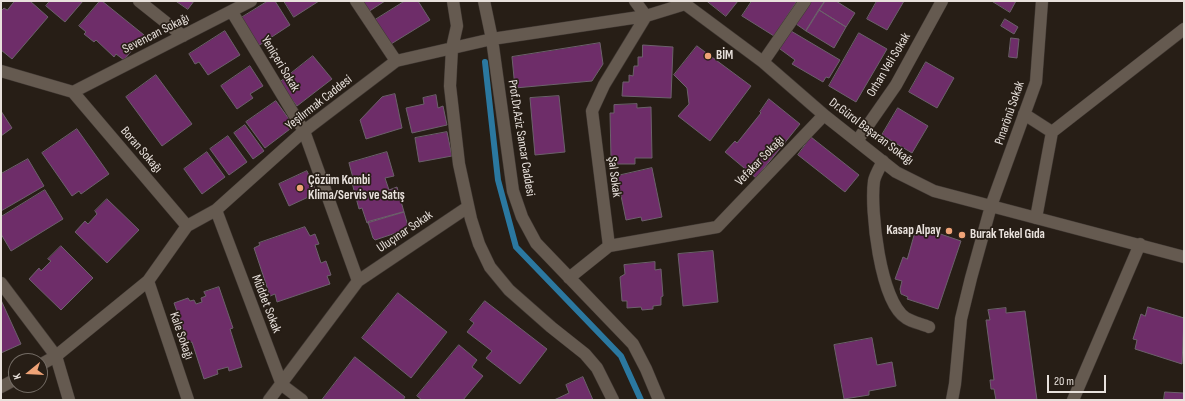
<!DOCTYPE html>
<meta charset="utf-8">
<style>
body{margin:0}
#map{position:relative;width:1185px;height:401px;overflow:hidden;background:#271e16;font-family:"Sofia Sans Condensed",sans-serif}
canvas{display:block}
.frame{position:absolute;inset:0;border:2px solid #e8e1dc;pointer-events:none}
.north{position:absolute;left:8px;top:353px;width:40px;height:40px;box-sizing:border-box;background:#271e16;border:1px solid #746c65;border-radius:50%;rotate:252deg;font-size:11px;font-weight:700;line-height:16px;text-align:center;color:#e8e1dc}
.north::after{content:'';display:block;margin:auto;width:14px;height:18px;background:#efa377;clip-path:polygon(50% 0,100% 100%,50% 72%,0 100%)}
.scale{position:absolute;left:1047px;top:375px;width:59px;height:18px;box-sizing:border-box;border:2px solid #e8e1dc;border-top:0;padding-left:5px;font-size:12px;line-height:14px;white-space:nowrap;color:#e8e1dc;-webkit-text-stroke:3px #271e16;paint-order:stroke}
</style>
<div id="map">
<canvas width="1185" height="401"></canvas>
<div class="frame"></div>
<div class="north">K</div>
<div class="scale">20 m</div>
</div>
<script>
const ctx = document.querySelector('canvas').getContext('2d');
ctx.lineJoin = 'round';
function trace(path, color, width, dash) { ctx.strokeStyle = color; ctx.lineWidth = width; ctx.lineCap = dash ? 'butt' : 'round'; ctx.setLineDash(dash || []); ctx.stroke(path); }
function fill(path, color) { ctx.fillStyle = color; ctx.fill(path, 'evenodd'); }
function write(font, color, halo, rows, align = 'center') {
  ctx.font = font + ' "Sofia Sans Condensed",sans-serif'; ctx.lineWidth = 3.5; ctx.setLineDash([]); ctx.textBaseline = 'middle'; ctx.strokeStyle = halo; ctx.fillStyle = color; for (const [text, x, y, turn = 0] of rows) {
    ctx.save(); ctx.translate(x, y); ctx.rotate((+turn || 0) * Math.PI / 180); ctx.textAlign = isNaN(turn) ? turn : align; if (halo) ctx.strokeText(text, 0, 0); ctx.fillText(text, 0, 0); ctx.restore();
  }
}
const stream = new Path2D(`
 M485,62L498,180L516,247L621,356L641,400`);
const building = new Path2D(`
 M15,1H30L48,17L12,59L1,50V11L4,8L7,10Z
 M50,1H83L65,22L46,6Z
 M100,1H102L144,35L124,60L116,54L114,57L96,40L94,42L84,34L86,32L79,26Z
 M176,1H194L188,9Z
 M268,1H275L290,25L258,46L241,18Z
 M284,1H319L294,17Z
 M360,1H385L368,12Z
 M405,1H418L430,20L391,44L375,20Z
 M707,1H738L726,16Z
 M752,1H797L774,36L742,16Z
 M810,1H825L806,31L796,24Z
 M825,1H836L855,13L846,27L819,10Z
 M877,1H904L887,30L867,19Z
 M992,1H1016L1010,12Z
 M819,10L846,27L834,48L806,31Z
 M1005,19L1018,27L1014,34L1001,26Z
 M225,31L240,55L208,75L199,62L195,64L189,54Z
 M791,31L840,60L829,78L826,77L823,82L792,64L795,60L780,49Z
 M859,33L887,49L856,102L829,86Z
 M1011,38L1019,39L1017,58L1009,57Z
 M600,43L603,64L592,81L515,88L512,57Z
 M643,45L673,47L671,98L622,96L623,82H629V75L633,76L634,66H638V57H642Z
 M697,46L751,86L710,141L678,116L689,104L687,88L674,75Z
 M313,56L332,79L297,106L279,83Z
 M926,62L954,78L937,108L909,92Z
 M250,66L263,86L250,94L253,98L237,109L221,86Z
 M156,75L192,124L162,146L126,97Z
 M395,94L402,128L366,139L360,120L382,97Z
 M436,95L438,108L443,106L447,125L412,133L406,108L424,104L423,98Z
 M559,96L565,152L535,155L530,98Z
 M769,99L800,124L756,178L725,152L735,141L737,143L761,113L760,112Z
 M276,101L294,126L265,148L246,122Z
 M637,104V108L651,107L652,158H635V164H617V158H611L610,113H614V105Z
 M898,108L928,126L912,153L882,135Z
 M1,111L12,128L1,136Z
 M245,125L264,151L253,159L234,133Z
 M77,129L109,174L81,194L79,191L72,196L42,153Z
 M447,132L452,156L419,162L415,138Z
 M228,136L247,162L229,175L210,149Z
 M811,137L859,175L845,192L798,155Z
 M207,152L225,177L202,194L184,169Z
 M387,152L394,176L385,178L389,190L397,187L404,212L367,223L362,208L359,209L351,179L353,178L349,163Z
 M28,159L44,186L1,211V174Z
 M652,168L662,217L642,221L641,217L626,220L617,176Z
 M307,171L317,193L289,206L279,184Z
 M45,190L63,219L11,251L1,234V217Z
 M107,199L139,230L107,263L75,232L85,221L88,224L97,214L95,211Z
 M404,212L408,226L405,230L375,240L373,238L368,222Z
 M917,226L961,241L938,309L907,299L908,297L901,294L900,289L902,281L895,279L903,257L907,259Z
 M305,227L310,236L315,234L319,244L315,245L321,263L326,261L331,275L327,276L330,284L277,302L275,294L270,296L254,248L260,245L259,243Z
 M61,246L93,278L61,310L29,279L39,268L41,271L51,261L48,259Z
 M713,251L718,302L683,306L678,254Z
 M655,262V270L661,269L663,296L661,297V305L653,306V309L642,310L641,307L627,308V301H622L620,277L625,274L624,265Z
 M219,287L233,328L230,329L242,367L229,371L228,367L217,370L218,374L204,379L192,342L188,343L174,303L188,298L190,301L194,300L196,304L202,302L201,298L206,296L204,292Z
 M398,293L447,332L411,378L362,338Z
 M1,300L21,344L1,353Z
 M485,301L547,349L520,384L486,358L492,351L467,332L474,323L470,320Z
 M1148,307L1184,318L1182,364L1135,349L1137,340L1133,339L1141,314L1145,316Z
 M1006,308V313L1025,311L1037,400H996L994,389H991L990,380H994L986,320H990L988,310Z
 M872,338L877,365L892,362L896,386L869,391V395L844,399L834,345Z
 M459,345L477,360L472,367L483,376L463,400H422L417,396Z
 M355,357L405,397L403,400H322Z
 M583,377L593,400H554L569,393L566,385Z
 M1165,392L1184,393V400H1164Z`);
const minor = new Path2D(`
 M139,1L183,36
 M356,1L396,61
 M453,1L457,26L452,48L450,86L459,164L471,219L479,244L490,267L509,290L551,327L585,354L597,368L613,400
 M484,1L492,39L513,191L522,217L536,243L633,344L646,369L659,400
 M635,1L646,16L604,85L592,111L609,246L717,227L824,115
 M685,4L763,62L824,115L896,172L934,191L1184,257
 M232,12L304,131L358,281
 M763,62L805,1
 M1,71L73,92
 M73,92L251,1
 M73,92L187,226
 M1024,114L1052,132L1184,29
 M857,141L896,85L942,1
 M883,161C880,167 875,175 874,181C870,209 880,302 906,318C912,322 922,324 929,327
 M216,210L282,385L302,400
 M1036,218L1052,132
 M569,278L609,246
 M148,281L188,400
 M1,283L56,356L69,400
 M40,365L56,356L148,281L187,226L216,210L304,131L396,61L492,39L646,16L685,4L687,1
 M1,387L16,379
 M269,400L358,281L468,207
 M952,400L955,384L961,319L971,278L991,206L1036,82L1042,1
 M1073,400L1140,244`);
const markers = [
 [708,56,4,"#efa377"],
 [300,188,4,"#efa377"],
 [949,231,4,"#efa377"],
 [962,235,4,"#efa377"]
];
const streetNames = [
 ["Sevencan Sokağı",156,34,-27],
 ["Yeniçeri Sokak",280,64,59],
 ["Orhan Veli Sokak",889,65,-59],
 ["Yeşilırmak Caddesi",319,103,-38],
 ["Pınarönü Sokak",1010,113,-71],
 ["Dr.Gürol Başaran Sokağı",871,132,37],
 ["Prof.Dr.Aziz Sancar Caddesi",521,138,81],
 ["Boran Sokağı",141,150,49],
 ["Vefakar Sokağı",760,161,-46],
 ["Şal Sokak",614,177,83],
 ["Uluçınar Sokak",405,232,-34],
 ["Müddet Sokak",266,304,69],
 ["Kale Sokağı",181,336,71]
];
const poiNames = [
 ["BİM",716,56],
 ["Çözüm Kombi",308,181],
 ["Klima/Servis ve Satış",308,196],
 ["Kasap Alpay",941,231,"right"],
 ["Burak Tekel Gıda",970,235]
];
trace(stream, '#2b78a0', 6);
fill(building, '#6e2d69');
trace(building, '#6c616b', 1);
trace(minor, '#403833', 13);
trace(minor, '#655a50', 12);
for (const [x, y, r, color] of markers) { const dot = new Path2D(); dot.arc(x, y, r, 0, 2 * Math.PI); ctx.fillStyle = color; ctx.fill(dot); trace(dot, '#271e16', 1.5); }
write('13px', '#e8e1dc', '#271e16', streetNames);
write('bold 13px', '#e8e1dc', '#271e16', poiNames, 'left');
</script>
